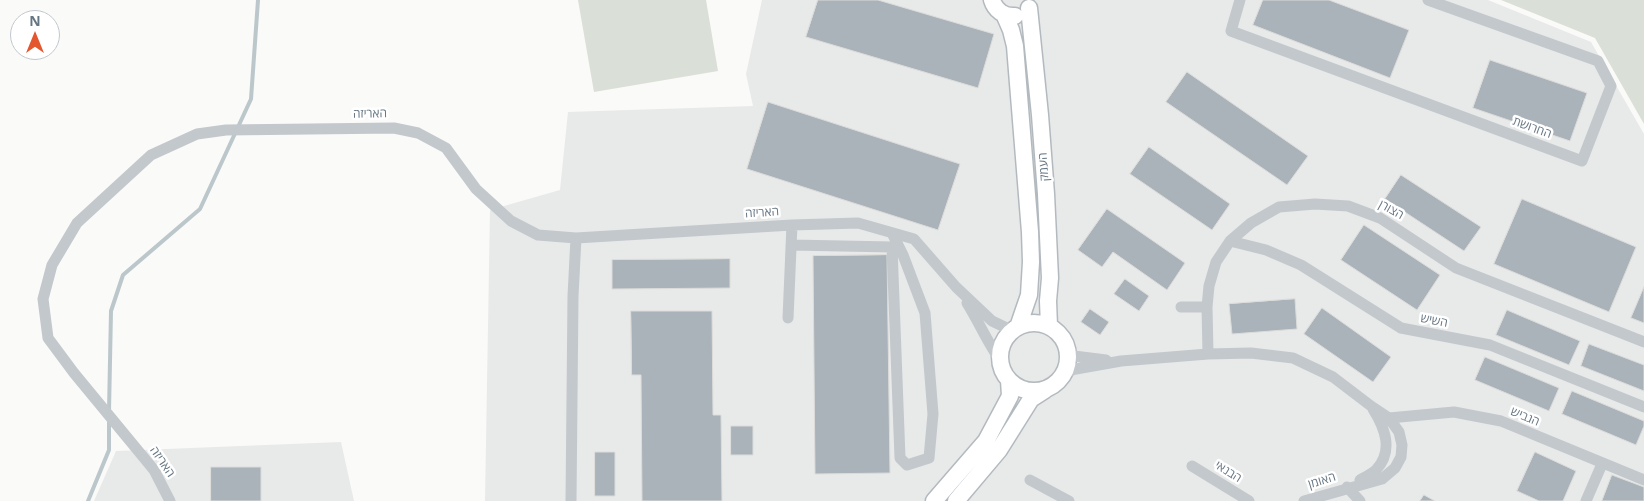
<!DOCTYPE html>
<meta charset="utf-8">
<style>
body{margin:0}
#map{position:relative;width:1644px;height:501px;overflow:hidden;background:#fafaf8;font-family:"Open Sans",sans-serif}
canvas{display:block}
.north{position:absolute;left:10px;top:10px;width:50px;height:50px;box-sizing:border-box;background:#fff;border:1px solid #c1c8cd;border-radius:50%;rotate:0deg;font-size:14px;font-weight:700;line-height:20px;text-align:center;color:#657683}
.north::after{content:'';display:block;margin:auto;width:18px;height:22px;background:#e4572e;clip-path:polygon(50% 0,100% 100%,50% 72%,0 100%)}
</style>
<div id="map">
<canvas width="1644" height="501"></canvas>
<div class="north">N</div>
</div>
<script>
const ctx = document.querySelector('canvas').getContext('2d');
ctx.lineJoin = 'round';
function fill(path, color) { ctx.fillStyle = color; ctx.fill(path, 'evenodd'); }
function trace(path, color, width, dash) { ctx.strokeStyle = color; ctx.lineWidth = width; ctx.lineCap = dash ? 'butt' : 'round'; ctx.setLineDash(dash || []); ctx.stroke(path); }
function write(font, color, halo, rows, align = 'center') {
  ctx.font = font + ' "Open Sans",Heebo,sans-serif'; ctx.lineWidth = 5; ctx.setLineDash([]); ctx.textBaseline = 'middle'; ctx.strokeStyle = halo; ctx.fillStyle = color; for (const [text, x, y, turn = 0] of rows) {
    ctx.save(); ctx.translate(x, y); ctx.rotate((+turn || 0) * Math.PI / 180); ctx.textAlign = isNaN(turn) ? turn : align; if (halo) ctx.strokeText(text, 0, 0); ctx.fillText(text, 0, 0); ctx.restore();
  }
}
const built = new Path2D(`
 M762,0H1488L1591,42L1644,134V501H485L490,210L560,190L568,112L753,106L746,74Z
 M341,442L354,501H94L116,451Z`);
const green = new Path2D(`
 M578,0H706L718,71L594,92Z
 M1501,0H1644V124L1595,38Z`);
const stream = new Path2D(`
 M109,411L111,311L123,275L200,209L251,99L258,0
 M88,501L109,450V421`);
const building = new Path2D(`
 M818,0H878L994,34L978,88L806,37Z
 M1263,0H1329L1409,30L1390,78L1253,25Z
 M1490,60L1587,93L1570,141L1473,108Z
 M1187,72L1308,156L1287,185L1166,102Z
 M768,102L960,164L938,230L747,169Z
 M1149,147L1230,204L1212,230L1130,174Z
 M1401,175L1481,227L1464,251L1385,199Z
 M1522,199L1636,247L1609,312L1494,264Z
 M1107,209L1185,263L1167,290L1113,252L1102,267L1078,250Z
 M1364,225L1440,275L1417,310L1341,260Z
 M887,255L890,473L815,474L813,256Z
 M730,259V288L612,289V260Z
 M1125,279L1149,296L1139,311L1114,294Z
 M1644,287V323L1631,318Z
 M1295,299L1297,329L1232,334L1229,304Z
 M1322,308L1391,357L1373,382L1304,334Z
 M1090,309L1109,322L1100,335L1081,322Z
 M1507,310L1580,341L1569,365L1496,335Z
 M631,311H712L713,415H721L722,501H642L641,375H632Z
 M1589,344L1644,365V391L1581,366Z
 M1485,357L1559,388L1549,411L1475,380Z
 M1572,391L1644,421V426L1636,445L1562,414Z
 M731,426H753V455H731Z
 M595,452H615V496H595Z
 M1535,452L1576,471L1563,501H1539L1517,491Z
 M211,467H261V501H211Z
 M1612,475L1644,487V501H1602Z
 M1424,495L1435,501H1420Z`);
const minor = new Path2D(`
 M1240,0L1231,31L1582,161L1611,86L1598,61L1428,0
 M1230,241L1266,250L1301,265L1401,328L1490,345L1644,407
 M791,245L892,247L900,458L907,465L929,458L933,414L925,313L903,255L892,233
 M967,303C979,322 987,342 1000,360
 M1181,307H1207
 M788,318L792,225
 M1069,354L1074,356L1106,360
 M1208,354L1207,307L1209,286L1216,262L1230,241L1251,223L1279,207L1315,204L1348,206L1380,218L1456,268L1644,342
 M1065,372L1076,369L1121,361L1208,354L1251,353L1293,358L1333,377L1371,406L1389,418L1399,432L1402,445L1401,457L1395,468L1382,479L1304,501
 M1389,418L1454,412L1501,421L1644,480
 M1192,466L1249,501
 M1030,480L1069,501
 M1360,480C1365,477 1372,474 1376,470C1394,451 1385,428 1373,409
 M1347,487L1360,501
 M170,501L154,470L74,373L48,338L43,299L52,265L77,223L151,155L197,134L226,130L394,128L418,133L446,148L476,189L511,221L538,235L576,238L792,225L858,223L914,239L956,287L992,321L1013,331
 M571,501L573,296L576,238
 M1586,501L1602,464`);
const secondary = new Path2D(`
 M992,0C995,10 1004,17 1015,16
 M1029,8L1040,115L1046,194L1050,278L1048,301L1049,326
 M1004,14L1011,30L1015,46L1030,232L1031,262L1029,295L1018,327
 M1000 357a34 34 0 1 1 68 0a34 34 0 1 1-68 0Z
 M934,501L986,441L1010,396L1009,380
 M956,501L999,450L1031,399L1045,390`);
const streetNames = [
 ["האריזה",370,114,-1],
 ["החרושת",1532,128,20],
 ["העמק",1044,167,-94],
 ["הצורן",1391,210,29],
 ["האריזה",762,213,-4],
 ["השיש",1434,321,11],
 ["הגביש",1525,417,23],
 ["האריזה",162,462,56],
 ["הבנאי",1228,472,32],
 ["האומן",1322,481,-17]
];
fill(built, '#e8e9e9');
fill(green, '#dadfd7');
trace(stream, '#bbc7cb', 4);
fill(building, '#aab3b9');
trace(building, '#dcdcda', 1);
trace(secondary, '#b3babf', 19);
trace(minor, '#c3c8cc', 11);
trace(secondary, '#fff', 16);
write('12px', '#657683', '#fff', streetNames);
</script>
